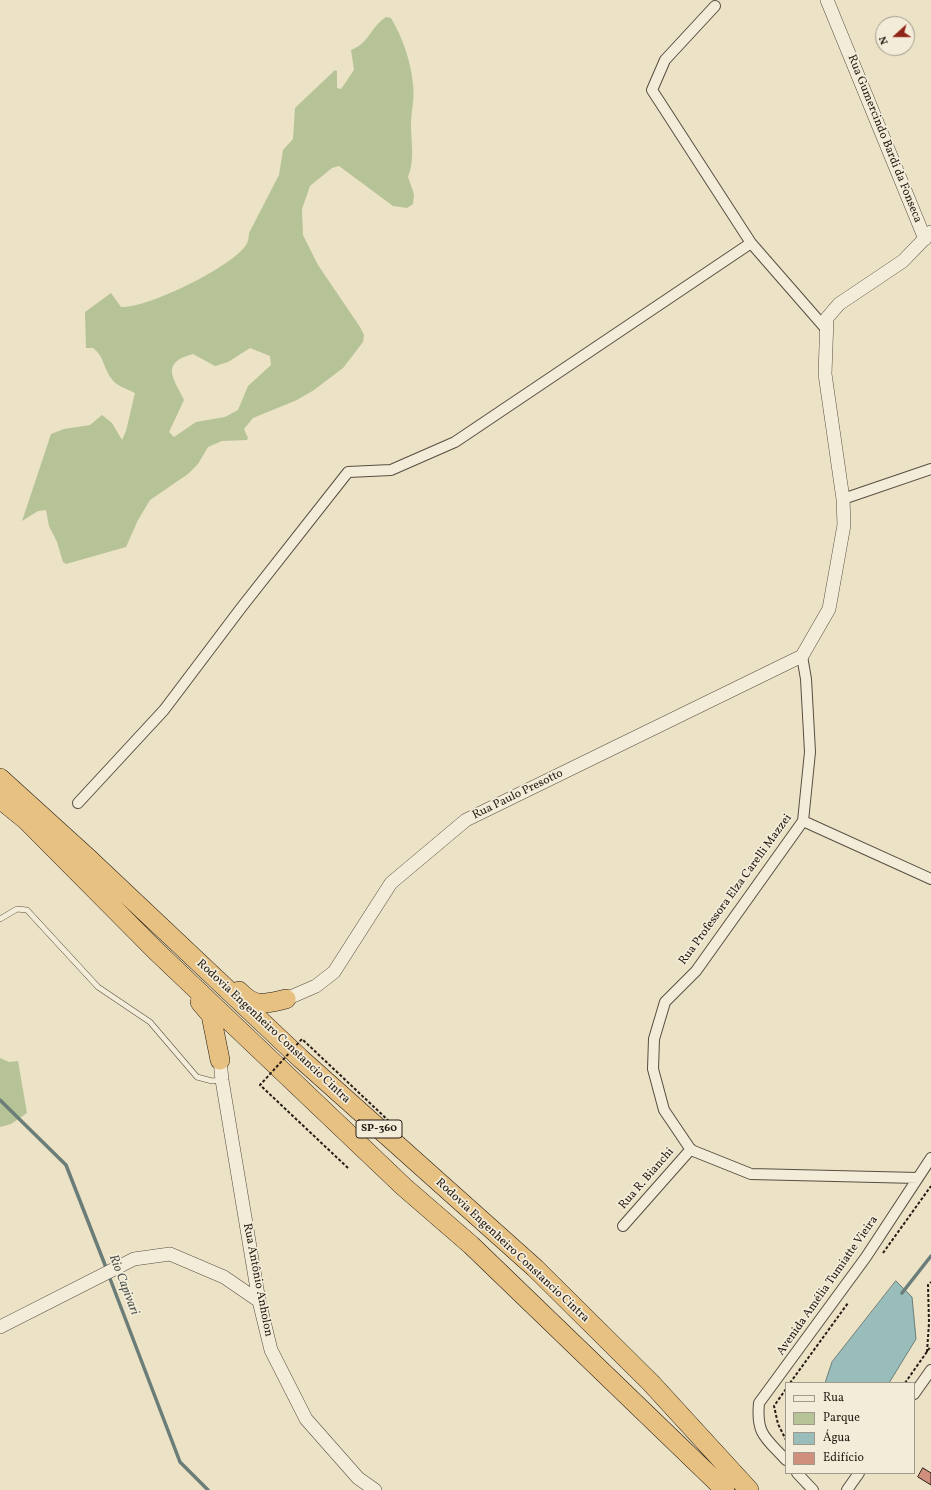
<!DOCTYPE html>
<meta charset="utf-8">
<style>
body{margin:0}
#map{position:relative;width:931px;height:1490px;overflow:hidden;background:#ece2c5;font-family:Vollkorn,serif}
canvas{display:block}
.legend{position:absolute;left:785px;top:1382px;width:130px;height:92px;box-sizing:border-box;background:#f3ecd9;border:1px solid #a1998b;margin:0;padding:5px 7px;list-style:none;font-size:12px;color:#271c15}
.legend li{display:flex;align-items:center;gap:8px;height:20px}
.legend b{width:20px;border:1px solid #a1998b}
.north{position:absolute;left:875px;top:16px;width:40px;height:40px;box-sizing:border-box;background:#f3ecd9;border:1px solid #a1998b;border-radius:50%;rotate:249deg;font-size:11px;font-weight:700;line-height:16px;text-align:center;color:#271c15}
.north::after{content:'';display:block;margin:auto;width:14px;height:18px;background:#8f2418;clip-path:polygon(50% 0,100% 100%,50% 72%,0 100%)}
</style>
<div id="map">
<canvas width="931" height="1490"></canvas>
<ul class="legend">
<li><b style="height:5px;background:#f3ecd9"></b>Rua</li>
<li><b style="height:11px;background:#b6c396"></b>Parque</li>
<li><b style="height:11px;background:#99bdba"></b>Água</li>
<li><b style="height:11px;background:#d08e7c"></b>Edifício</li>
</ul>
<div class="north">N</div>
</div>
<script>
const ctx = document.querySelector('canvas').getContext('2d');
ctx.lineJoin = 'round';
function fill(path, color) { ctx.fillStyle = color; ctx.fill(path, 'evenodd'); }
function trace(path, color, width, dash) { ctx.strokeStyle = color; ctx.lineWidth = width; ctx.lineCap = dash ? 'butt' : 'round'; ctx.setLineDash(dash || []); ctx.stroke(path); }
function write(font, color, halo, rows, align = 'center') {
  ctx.font = font + ' Vollkorn,serif'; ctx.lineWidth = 3.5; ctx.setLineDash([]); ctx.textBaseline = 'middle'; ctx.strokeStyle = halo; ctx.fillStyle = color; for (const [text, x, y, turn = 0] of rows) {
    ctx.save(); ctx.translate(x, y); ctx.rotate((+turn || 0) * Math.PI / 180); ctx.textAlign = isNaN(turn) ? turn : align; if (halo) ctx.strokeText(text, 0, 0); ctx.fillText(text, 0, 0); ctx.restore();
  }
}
const green = new Path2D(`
 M386,17L391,18C403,38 411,62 413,85C415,98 411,112 411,125C411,143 415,160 408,177L414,194L413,204L407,208L393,206L339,166L332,168L310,186L302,209L303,235L318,265L360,327L364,335L363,342L343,368L314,390L297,400L253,418L244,429L248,438L247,440L222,441L208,447L198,464L188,474L150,500L138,520L126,547L66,564L63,562L57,542L49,526L46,510L38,511L22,521L51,434L64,429L90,425L102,415L112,423L122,440L126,431L135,393C127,389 116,386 111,378C103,367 104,356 93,348H86L85,312L111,293L121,307C146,309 232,267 246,245C248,242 249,237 249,233L279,175L283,150L293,139L295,108L335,70L337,71V88L341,89L354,70L351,50C370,43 370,27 386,17ZM250,348L270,356L271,365L248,386L238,410L225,417L196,422L174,437L169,432L184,400C173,377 160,363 193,354L215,366L228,362Z
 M0,1058L9,1062L18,1061L27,1113L11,1124L0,1127Z`);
const water = new Path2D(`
 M896,1281L912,1297L916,1339L889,1383H825L832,1362Z`);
const stream = new Path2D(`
 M0,1100L66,1165L107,1270
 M109,1276L180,1462L208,1490
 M902,1293L931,1256`);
const building = new Path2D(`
 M923,1468L931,1473V1485L918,1477Z`);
const path = new Path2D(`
 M883,1253L931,1186
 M927,1352L929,1323L928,1285L931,1282
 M790,1383L848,1303
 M905,1383L931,1346
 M786,1389L774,1406L778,1424L786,1440`);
const service = new Path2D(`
 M0,919L17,909L27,910L98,987L150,1022L197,1077L212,1081L221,1080`);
const minor = new Path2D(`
 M715,6L665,60L652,90L751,243L826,329
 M843,499L931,469
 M802,656L806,679L810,752L803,821L696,971L665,1002L654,1039L653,1069L664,1110L691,1150L751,1174L918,1178
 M78,803L164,710L241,608L348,472L391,470L455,442L751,243
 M803,821L931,879
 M623,1226L691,1149
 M914,1394L931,1370
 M786,1460C766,1438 756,1435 759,1403L866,1257L931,1158
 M797,1473L813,1490
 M847,1490L859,1473`);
const tertiary = new Path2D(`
 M827,0L925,239
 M286,999L316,986L334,972L391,883L466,820L802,656L829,609L844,525L843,499L825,374L827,318L839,304L903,261L931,232
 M220,1060L222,1080L259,1301L271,1350L306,1419L358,1478L375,1490
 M0,1327L134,1259L170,1254L224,1277L259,1301`);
const motorway = new Path2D(`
 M0,778L87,857L300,1058L535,1268L651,1383L749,1490
 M0,799L26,820L155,950L404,1187L471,1245L725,1490
 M239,991C255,1008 264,1004 286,999
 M200,1002L211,1015L220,1060`);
const pathBridge = new Path2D(`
 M348,1168L260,1085L302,1039L391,1123`);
const shields = [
 [379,1129,46]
];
const shieldNames = [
 ["SP-360",379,1129]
];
const streetNames = [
 ["Rua Gumercindo Bardi da Fonseca",884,139,68],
 ["Rua Paulo Presotto",518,795,-26],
 ["Rua Professora Elza Carelli Mazzei",736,890,-54],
 ["Rodovia Engenheiro Constancio Cintra",273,1032,43],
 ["Rua R. Bianchi",647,1179,-49],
 ["Rodovia Engenheiro Constancio Cintra",512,1251,43],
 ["Rua Antônio Anholon",257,1280,79],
 ["Avenida Amélia Tumiatte Vieira",828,1286,-55]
];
const waterNames = [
 ["Rio Capivari",123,1285,69]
];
fill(green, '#b6c396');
fill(water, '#99bdba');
trace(water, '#6b7d78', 1);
trace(stream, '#6b7d78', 3.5);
fill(building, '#d08e7c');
trace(building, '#271c15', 1);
trace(service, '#584e41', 6);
trace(minor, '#584e41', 12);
trace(tertiary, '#584e41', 14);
trace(motorway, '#271c15', 20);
trace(path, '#271c15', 2, [3, 2]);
trace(service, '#f3ecd9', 5);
trace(minor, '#f3ecd9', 10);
trace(tertiary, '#f3ecd9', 13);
trace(motorway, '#e6c182', 19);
trace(pathBridge, '#271c15', 2, [3, 2]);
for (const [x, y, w] of shields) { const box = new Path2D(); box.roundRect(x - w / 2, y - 9, w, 18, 3); ctx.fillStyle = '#f3ecd9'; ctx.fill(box); trace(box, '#271c15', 1); }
write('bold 11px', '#271c15', null, shieldNames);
write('12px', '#271c15', '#f3ecd9', streetNames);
write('italic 13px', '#4f544f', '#f3ecd9', waterNames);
</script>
